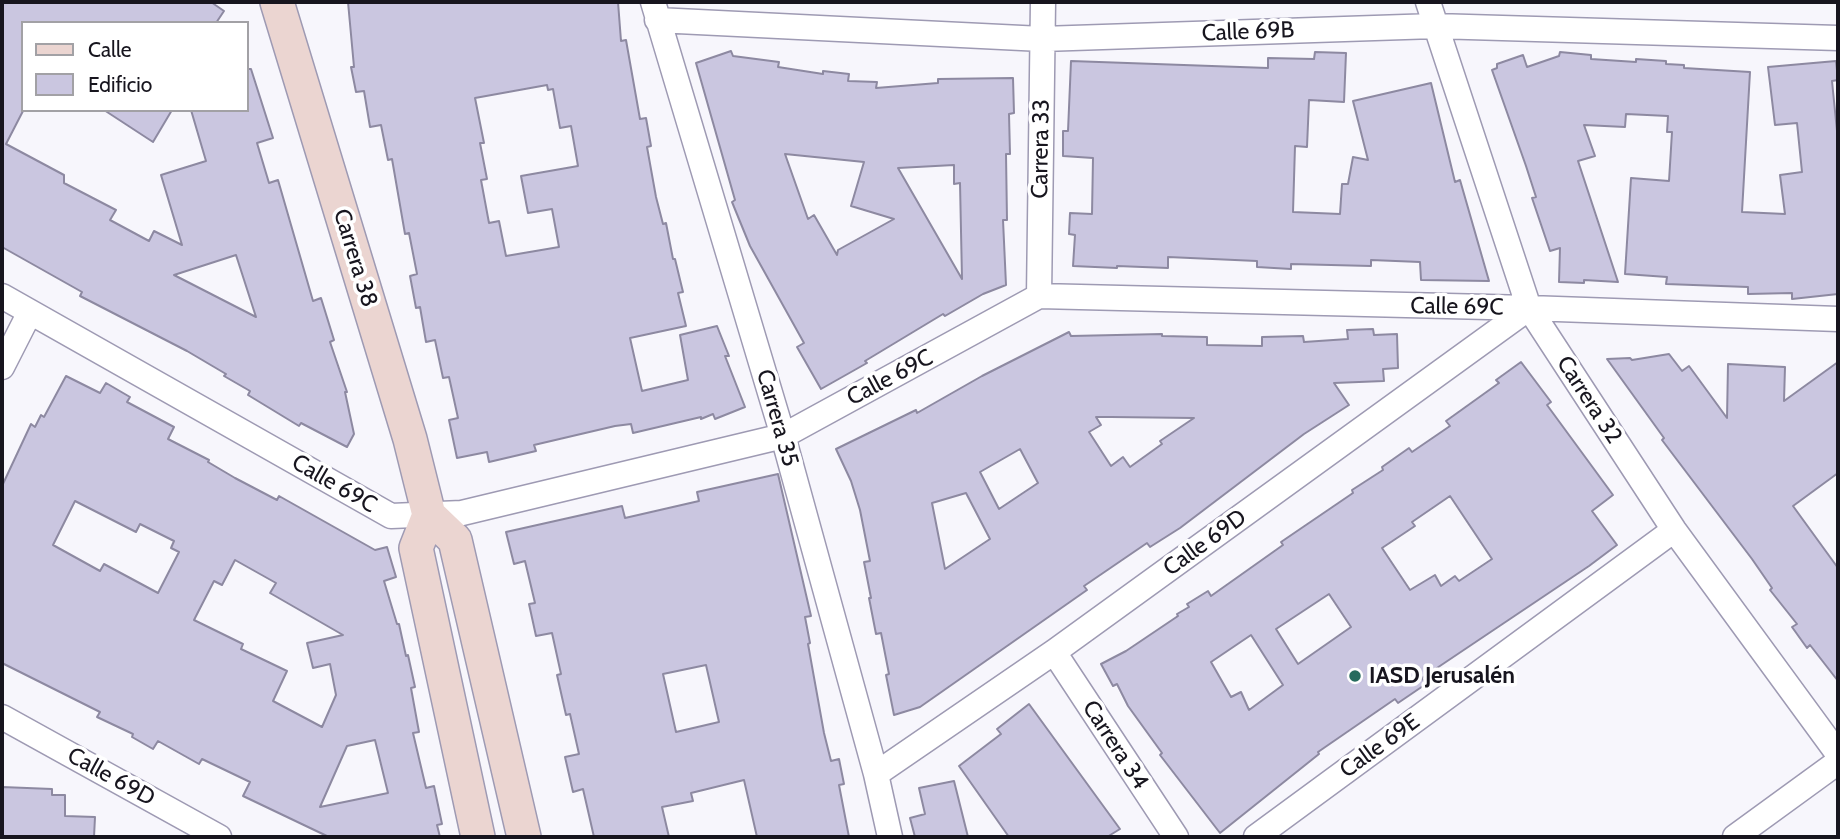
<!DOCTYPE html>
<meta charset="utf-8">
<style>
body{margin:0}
#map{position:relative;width:1840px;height:839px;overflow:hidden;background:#f7f6fc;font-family:Cabin,sans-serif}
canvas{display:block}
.frame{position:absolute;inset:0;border:4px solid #17151e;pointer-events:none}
.legend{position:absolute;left:21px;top:21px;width:228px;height:91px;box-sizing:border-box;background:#fff;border:2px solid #a2a1a5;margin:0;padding:9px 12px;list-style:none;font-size:21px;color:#17151e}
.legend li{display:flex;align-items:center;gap:14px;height:35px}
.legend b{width:35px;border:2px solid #a2a1a5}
</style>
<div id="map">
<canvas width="1840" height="839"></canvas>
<div class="frame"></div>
<ul class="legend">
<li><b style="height:9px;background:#ebd5d1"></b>Calle</li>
<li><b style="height:19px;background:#cac6e0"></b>Edificio</li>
</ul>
</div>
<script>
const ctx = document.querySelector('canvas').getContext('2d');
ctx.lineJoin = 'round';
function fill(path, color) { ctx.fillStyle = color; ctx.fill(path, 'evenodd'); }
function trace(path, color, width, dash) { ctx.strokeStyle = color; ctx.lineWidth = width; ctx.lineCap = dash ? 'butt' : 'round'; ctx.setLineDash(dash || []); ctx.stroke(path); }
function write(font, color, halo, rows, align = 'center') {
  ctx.font = font + ' Cabin,sans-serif'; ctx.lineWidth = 7; ctx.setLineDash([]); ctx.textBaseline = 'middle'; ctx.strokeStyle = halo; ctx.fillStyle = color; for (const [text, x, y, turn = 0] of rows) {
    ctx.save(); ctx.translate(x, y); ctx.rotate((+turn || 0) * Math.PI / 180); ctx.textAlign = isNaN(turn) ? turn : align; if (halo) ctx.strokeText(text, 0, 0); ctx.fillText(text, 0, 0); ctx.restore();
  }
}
const building = new Path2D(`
 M2,2H211L224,11L216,23H23V111L6,144L64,175V183L116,210L110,220L149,241L154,231L182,245L161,175L206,161L191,110H247V69H251L273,138L257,143L269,183L278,180L313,301L321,298L334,340L330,342L347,392H345L354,434L347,447L301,423L299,426L248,395L250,391L224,376L226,374L187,351L80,296L82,292L2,247ZM236,255L256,317L174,275Z
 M348,2H618L621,41L626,40L640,119L646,118L651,146L647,147L656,197L663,224L666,223L673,259H675L683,292L678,293L686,326L630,338L642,391L688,380L680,335L717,326L729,356H725L745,407L715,419L713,414L701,419V417L633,433L631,424L615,426L534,445L536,451L489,462L487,452L457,458L449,420L458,418L449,377L443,378L435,340L426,342L420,307L416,308L410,276L417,274L409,233L405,234L392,159L388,160L381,125L370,127L364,91L356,92L351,67H354ZM547,85L548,90L553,89L560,128L571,126L578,166L521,176L528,213L552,209L559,247L506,256L499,221L489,223L481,180L487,179L480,143H484L475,98Z
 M731,51L733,56L779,62L778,67L823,74V71L849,74L848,81L877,82L876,88L938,83V79L1013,78L1014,113L1009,114L1010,154H1006L1007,220H1003L1006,285L983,294L945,316L943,314L865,361L867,363L821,389L797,347L804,343L750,246L732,202L735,200L696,63ZM785,154L864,162L851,206L894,219L838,250L837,255L814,215L808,219ZM954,165V184L960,183L962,279L898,168Z
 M1315,52L1346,53L1344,102L1309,100L1307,147L1295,146L1293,212L1340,214L1342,184H1348L1353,157L1368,160L1353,101L1431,83L1455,182L1460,180L1489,281L1421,280L1420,262L1371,260V266L1291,264V269L1257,267V261L1168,257V268L1117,266V268L1073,266L1075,235L1069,234L1070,213L1092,214L1093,158L1063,156V131H1068L1071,61L1268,68V58L1314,59Z
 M1560,52L1591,55V59L1636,62V59L1666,61V64L1684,65V68L1750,72L1742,212L1785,214L1780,175L1802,172L1797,123L1775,125L1768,67L1836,61L1838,80L1832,81L1838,141V294L1792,299V293L1748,294V287L1666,284L1667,277L1625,274L1631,178L1669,181L1672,132H1667L1668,116L1626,114L1625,127L1584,125L1595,156L1578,161L1618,282L1584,280V283L1559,282L1560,248L1550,251L1532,198L1536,197L1526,166L1492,70L1497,68V64L1523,55L1527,67L1559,56Z
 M104,110H172L153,142Z
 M1373,329L1374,335L1397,334L1398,368L1383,369L1384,381L1334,383L1349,405L1304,434L1180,528L1150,547L1147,543L1084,586L1087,590L920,707L894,715L886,675L889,674L881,633L876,634L869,598H871L864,562L870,561L860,510L851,481L836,449L916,410L917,413L982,376L1069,332L1071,336L1162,334V336L1207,337V345L1262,346V337L1303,336L1304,342L1348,339L1347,330ZM1096,417H1111L1194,418L1160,441L1162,444L1130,467L1123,457L1111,466L1089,432L1101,425ZM1020,449L1038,483L999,509L980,472ZM966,493L990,539L945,569L932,503Z
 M1669,354L1682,371L1689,366L1727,418L1728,364L1785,367L1784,401L1838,362V473L1793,506L1838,568V681L1810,645L1807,648L1792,627L1797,624L1770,590L1772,588L1752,559L1662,440L1664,438L1607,359L1630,358L1632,360Z
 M1521,362L1551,402L1547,405L1613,495L1592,511L1617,545L1589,566L1422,678L1426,684L1398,703L1395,699L1318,752L1319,754L1220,833L1160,755L1162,753L1128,706L1117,684L1113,686L1101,664L1126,651L1178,616L1177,614L1189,607L1187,604L1208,591L1211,596L1283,545L1281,542L1353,493L1352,490L1383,470L1382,467L1409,448L1412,452L1450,426L1446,421L1499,383L1496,380ZM1450,496L1492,559L1459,581L1455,576L1441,586L1435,575L1410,590L1382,548L1415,526L1412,522ZM1329,594L1351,627L1298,664L1276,629ZM1251,635L1283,685L1249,710L1241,692L1231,697L1211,662Z
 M66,376L100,393L106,383L130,397L127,402L174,427L168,439L209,460L208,462L235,478L277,500L279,496L375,550L387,547L396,577L384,581L397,624H399L406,656L408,655L415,687L411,688L419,732L413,733L426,788L434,786L442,824L437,825L440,837H329L243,796L250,782L202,759L199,764L158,741L153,749L132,737L133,734L97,717L100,712L2,663V486L31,424L35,427L41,415L44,417ZM75,501L136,532L140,524L174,541L171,548L179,552L158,593L104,564L100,571L53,545ZM235,560L276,583L270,593L343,635L307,643L313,668L330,664L336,695L322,727L273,701L287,671L241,649L243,644L194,620L214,581L222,585ZM375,740L388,793L320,807L347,746Z
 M778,474L811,616L805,617L810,643L808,644L824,733L831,761L839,759L844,784L839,785L849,837H757L744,780L691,793L693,801L662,807L669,837H594L583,789L573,792L565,757L579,754L570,714L566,715L557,675L561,674L552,633L536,636L529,604L535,603L525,561L514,564L506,532L622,506L625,518L699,501L697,492ZM706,665L719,722L676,732L663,674Z
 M1029,704L1120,829L1107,837H1009L959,766L1001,734L997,729Z
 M954,781L968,837H915L910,818L925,814L919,788Z
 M2,787L52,789V795H65V816L95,817L94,837H2Z`);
const street = new Path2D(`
 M653,2L783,436L876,774L890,837
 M1428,2L1529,308L1674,530L1838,754
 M657,20L1042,39L1435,26L1838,38
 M2,296L391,516L462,513L783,436L1039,296L1529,308L1838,319
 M1039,296L1043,2
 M2,367L30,312
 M1054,652L1176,837
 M2,717L219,837
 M876,774L1054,652L1529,308
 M1256,837L1674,530
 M1735,837L1838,762`);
const secondary = new Path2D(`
 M277,2L410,439L429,515L455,540L524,837
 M429,515L416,548L478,837`);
const markers = [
 [1355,676,7,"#266b5d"]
];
const streetNames = [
 ["Calle 69B",1248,32,-2],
 ["Carrera 33",1041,149,-89],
 ["Carrera 38",355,258,73],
 ["Calle 69C",1457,307,1],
 ["Calle 69C",890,378,-28],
 ["Carrera 32",1589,400,57],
 ["Carrera 35",777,418,74],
 ["Calle 69C",334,484,30],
 ["Calle 69D",1205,543,-36],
 ["Carrera 34",1115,745,57],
 ["Calle 69E",1380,746,-36],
 ["Calle 69D",111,777,29]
];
const poiNames = [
 ["IASD Jerusalén",1369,676]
];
fill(building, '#cac6e0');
trace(building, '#8d89a1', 2);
trace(street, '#9e9ab3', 27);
trace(secondary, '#9e9ab3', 36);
trace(street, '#fff', 24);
trace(secondary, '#ebd5d1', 33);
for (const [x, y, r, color] of markers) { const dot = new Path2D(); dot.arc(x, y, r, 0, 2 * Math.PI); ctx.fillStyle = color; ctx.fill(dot); trace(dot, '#fff', 2.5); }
write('23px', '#17151e', '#fff', streetNames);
write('bold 23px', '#17151e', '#fff', poiNames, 'left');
</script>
